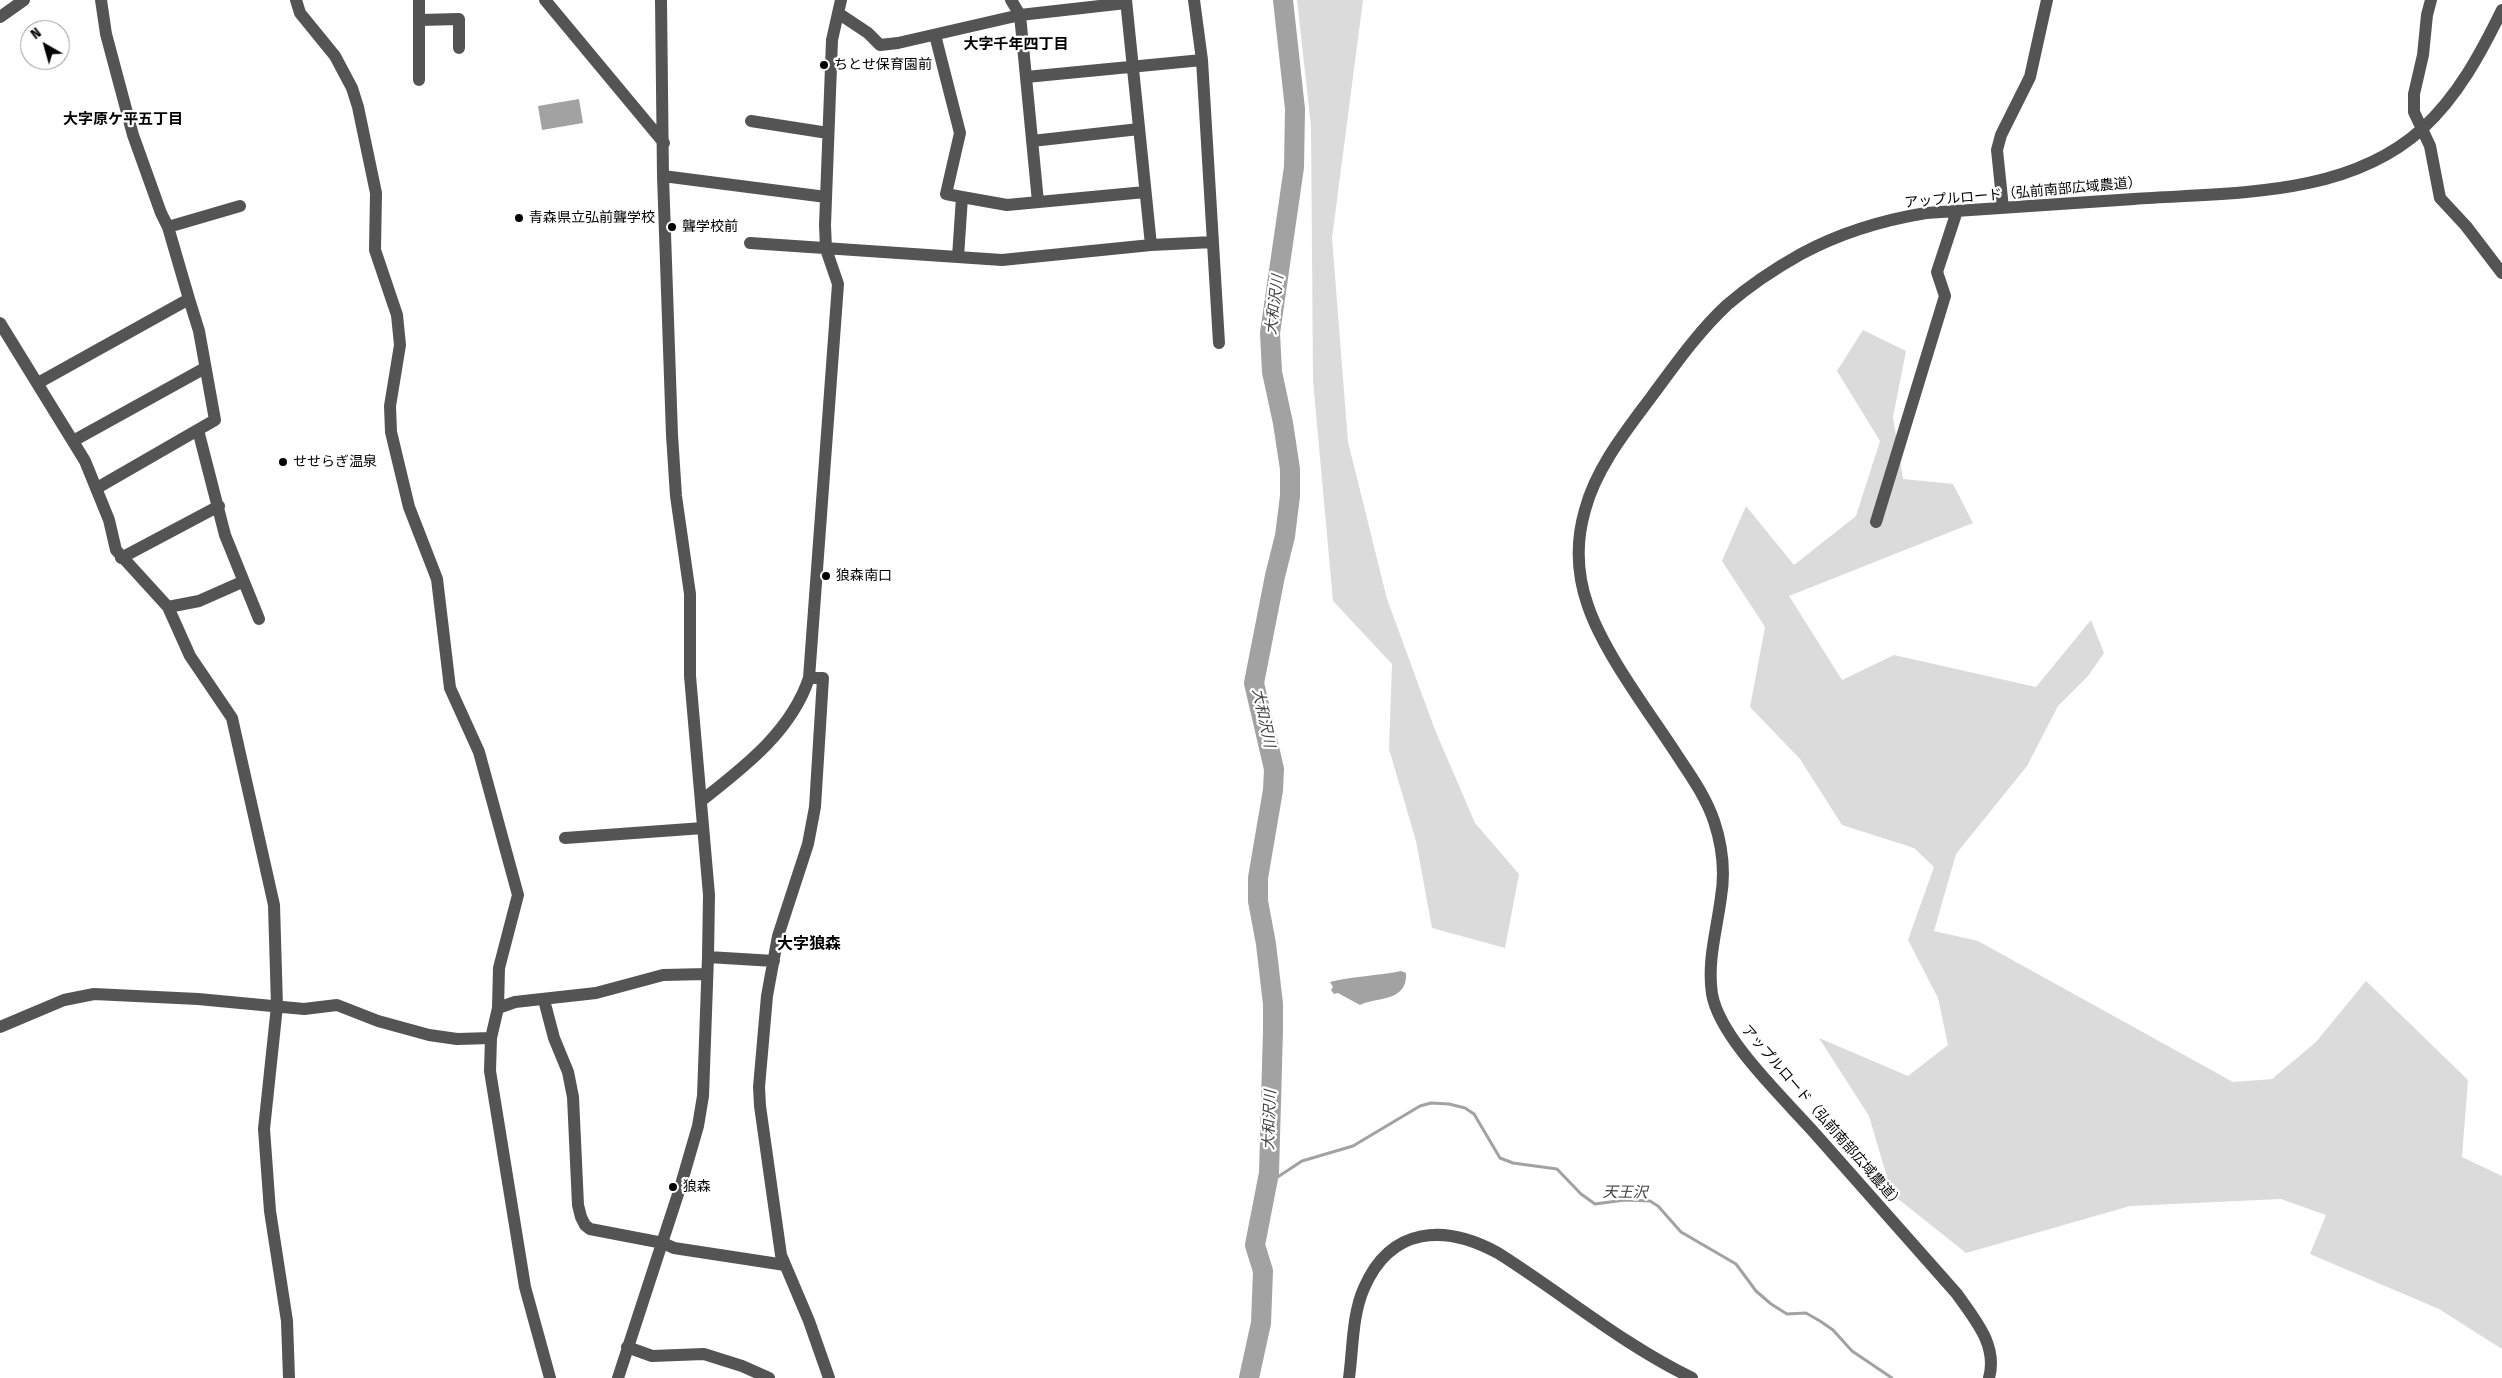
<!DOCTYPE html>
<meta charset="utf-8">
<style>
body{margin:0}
#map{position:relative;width:2502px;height:1378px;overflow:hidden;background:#fff;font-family:"Fira Sans Condensed",sans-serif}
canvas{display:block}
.north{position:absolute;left:20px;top:20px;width:50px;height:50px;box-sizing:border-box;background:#fff;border:1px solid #999;border-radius:50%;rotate:322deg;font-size:14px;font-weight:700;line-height:20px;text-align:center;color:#000}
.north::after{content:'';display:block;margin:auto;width:18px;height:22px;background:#000;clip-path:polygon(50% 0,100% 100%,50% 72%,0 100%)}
</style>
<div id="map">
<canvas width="2502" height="1378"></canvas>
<div class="north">N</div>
</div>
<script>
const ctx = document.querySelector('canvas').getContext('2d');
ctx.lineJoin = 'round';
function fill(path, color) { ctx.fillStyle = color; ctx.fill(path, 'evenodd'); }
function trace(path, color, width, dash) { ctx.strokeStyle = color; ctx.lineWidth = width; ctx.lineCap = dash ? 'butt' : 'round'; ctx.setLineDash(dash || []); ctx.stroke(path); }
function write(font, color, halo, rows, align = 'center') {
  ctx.font = font + ' "Fira Sans Condensed","Noto Sans JP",sans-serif'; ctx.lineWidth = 4.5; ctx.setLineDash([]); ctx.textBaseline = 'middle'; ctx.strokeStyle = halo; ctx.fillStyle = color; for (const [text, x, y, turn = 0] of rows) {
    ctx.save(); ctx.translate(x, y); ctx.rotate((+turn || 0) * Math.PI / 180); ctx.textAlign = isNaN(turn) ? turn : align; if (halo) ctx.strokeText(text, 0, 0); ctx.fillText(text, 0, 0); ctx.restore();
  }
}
const green = new Path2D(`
 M1297,0H1363L1332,238L1348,442L1387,599L1435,730L1475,823L1519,874L1505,948L1432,928L1416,841L1389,749L1392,664L1333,601L1313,380L1311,126Z
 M1863,330L1906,351L1893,417L1903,479L1953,484L1973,523L1789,596L1842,680L1894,655L2036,687L2091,620L2104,653L2088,676L2058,706L2027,766L1956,854L1934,931L1978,941L2233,1082L2272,1079L2316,1042L2366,981L2468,1080L2462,1157L2502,1176V1349L2439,1309L2310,1254L2326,1215L2281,1199L2130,1206L1966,1253L1892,1194L1869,1116L1819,1038L1908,1076L1948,1045L1938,998L1908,940L1934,867L1914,848L1842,825L1800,759L1750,707L1765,627L1722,561L1746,506L1794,565L1856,516L1880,441L1837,371Z`);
const water = new Path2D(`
 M579,99L583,123L542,130L538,106Z
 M1401,971L1406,973C1408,1003 1374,997 1360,1005L1338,993L1334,994L1331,990L1333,987L1330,982C1353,976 1377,976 1401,971Z`);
const stream = new Path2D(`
 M1267,1184L1302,1161L1353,1146L1420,1106L1431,1103L1449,1104L1465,1108L1474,1114L1500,1158L1513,1163L1557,1169L1581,1194L1595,1204L1625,1200L1650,1201L1658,1206L1681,1232L1736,1264L1756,1291L1771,1304L1787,1314L1806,1313L1820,1321L1833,1330L1852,1351L1892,1378`);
const river = new Path2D(`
 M1249,1378L1261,1323L1263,1271L1255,1245L1269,1173L1273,1030V1004L1266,944L1258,901V878L1273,790L1274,769L1254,683L1275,576L1285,536L1290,496V469L1283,423L1272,372L1270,333L1294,167L1295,109L1283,0`);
const minor = new Path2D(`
 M101,0L106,34L133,135L161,213L168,227L189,299
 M296,0L300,13L335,56L352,88L358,107L376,193L375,250L397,315L400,345L390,406L391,432L409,507L437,579L450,688L479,752L518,895L499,968L498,1008L491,1038L490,1071L525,1287L550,1378
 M419,0V80
 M545,0L664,143
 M1011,0L1020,15L1038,202
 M1126,0L1151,245
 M1194,0L1202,60L1219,343
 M2431,0L2427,15L2423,55L2414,94V112L2430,146L2440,198L2466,226L2502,273
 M838,13L868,33L880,45L898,43L1020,15L1126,3
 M0,17L24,0
 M420,20L459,19V48
 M935,35L960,133L946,194L962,197
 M1026,77L1202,60
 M751,121L828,133
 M1032,141L1139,129
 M663,176L826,197
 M2003,208L1997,150L2001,135L2030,77L2047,0
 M168,227L240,206
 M750,243L1002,260L1151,245L1213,242
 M958,257L962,197L1007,205L1145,192
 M0,323L85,461L109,520L116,550L168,607L190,656L232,718L274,905L277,1006L264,1129L270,1211L287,1321L289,1378
 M38,383L189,299L199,331L215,420L97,488
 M198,430L225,535L259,619
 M73,441L205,368
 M1876,522L1945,296L1937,272L1957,211
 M121,558L219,506
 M168,607L199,601L242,582
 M809,678H823L815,807L808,844L778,936L767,996L759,1087L760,1106L781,1255L809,1321L829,1378
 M701,801C744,767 791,732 809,678L838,284L826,249L825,225L832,40L841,0
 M565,838L703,828
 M708,957L774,961
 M544,1000L554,1038L568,1072L573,1097L578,1205L581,1217L585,1225L590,1229L663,1243L674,1248L785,1265
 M498,1008L515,1002L596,993L663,975L707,974
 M0,1027L64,1000L94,994L198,999L304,1009L337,1005L378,1021L429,1035L457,1039L491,1038
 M627,1347L652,1356L704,1354L742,1366L769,1378
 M618,1378L680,1188L698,1126L703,1096L708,957L709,895L690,676V594L676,496L672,435L663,176L661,0
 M1349,1378C1353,1349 1352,1315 1364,1288C1391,1226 1445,1224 1498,1253C1563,1294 1622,1344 1692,1378
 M1989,1378C1998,1345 1975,1320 1957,1294C1911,1242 1865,1190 1819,1138C1788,1102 1720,1040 1712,994C1707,961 1717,929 1721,897C1725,873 1722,845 1714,821C1706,797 1691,776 1677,755C1649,712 1604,653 1588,606C1577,575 1576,541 1585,510C1596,468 1626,431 1652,396C1675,365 1698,332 1727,305C1749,286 1776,268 1801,254C1840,233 1883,220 1926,213C1996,208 2065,203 2134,199C2230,192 2346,198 2422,129C2458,96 2481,53 2502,10`);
const markers = [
 [824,65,5,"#000"],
 [519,218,5,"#000"],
 [672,227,5,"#000"],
 [283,462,5,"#000"],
 [826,576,5,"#000"],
 [673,1187,5,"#000"]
];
const poiNames = [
 ["ちとせ保育園前",834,65],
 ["青森県立弘前聾学校",529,218],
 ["聾学校前",682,227],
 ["せせらぎ温泉",293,462],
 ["狼森南口",836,576],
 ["狼森",683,1187]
];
const streetNames = [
 ["アップルロード（弘前南部広域農道）",2023,193,-5],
 ["アップルロード（弘前南部広域農道）",1822,1117,49]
];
const neighbourhoodNames = [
 ["大字千年四丁目",1016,45],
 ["大字原ケ平五丁目",123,120]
];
const waterNames = [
 ["大和沢川",1275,305,-83],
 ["大和沢川",1263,718,78],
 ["大和沢川",1270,1120,-88],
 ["天王沢",1625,1193,1]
];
const quarterNames = [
 ["大字狼森",809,945]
];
fill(green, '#dbdbdb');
fill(water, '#a2a2a2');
trace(stream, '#a2a2a2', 3);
trace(river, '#a2a2a2', 20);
trace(minor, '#545454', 12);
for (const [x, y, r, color] of markers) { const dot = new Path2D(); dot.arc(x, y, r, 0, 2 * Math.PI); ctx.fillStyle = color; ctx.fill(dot); trace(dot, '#fff', 2); }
write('14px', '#000', '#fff', poiNames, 'left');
write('14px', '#000', '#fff', streetNames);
write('bold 15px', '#000', '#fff', neighbourhoodNames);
write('italic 15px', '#434343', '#fff', waterNames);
write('bold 16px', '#000', '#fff', quarterNames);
</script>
